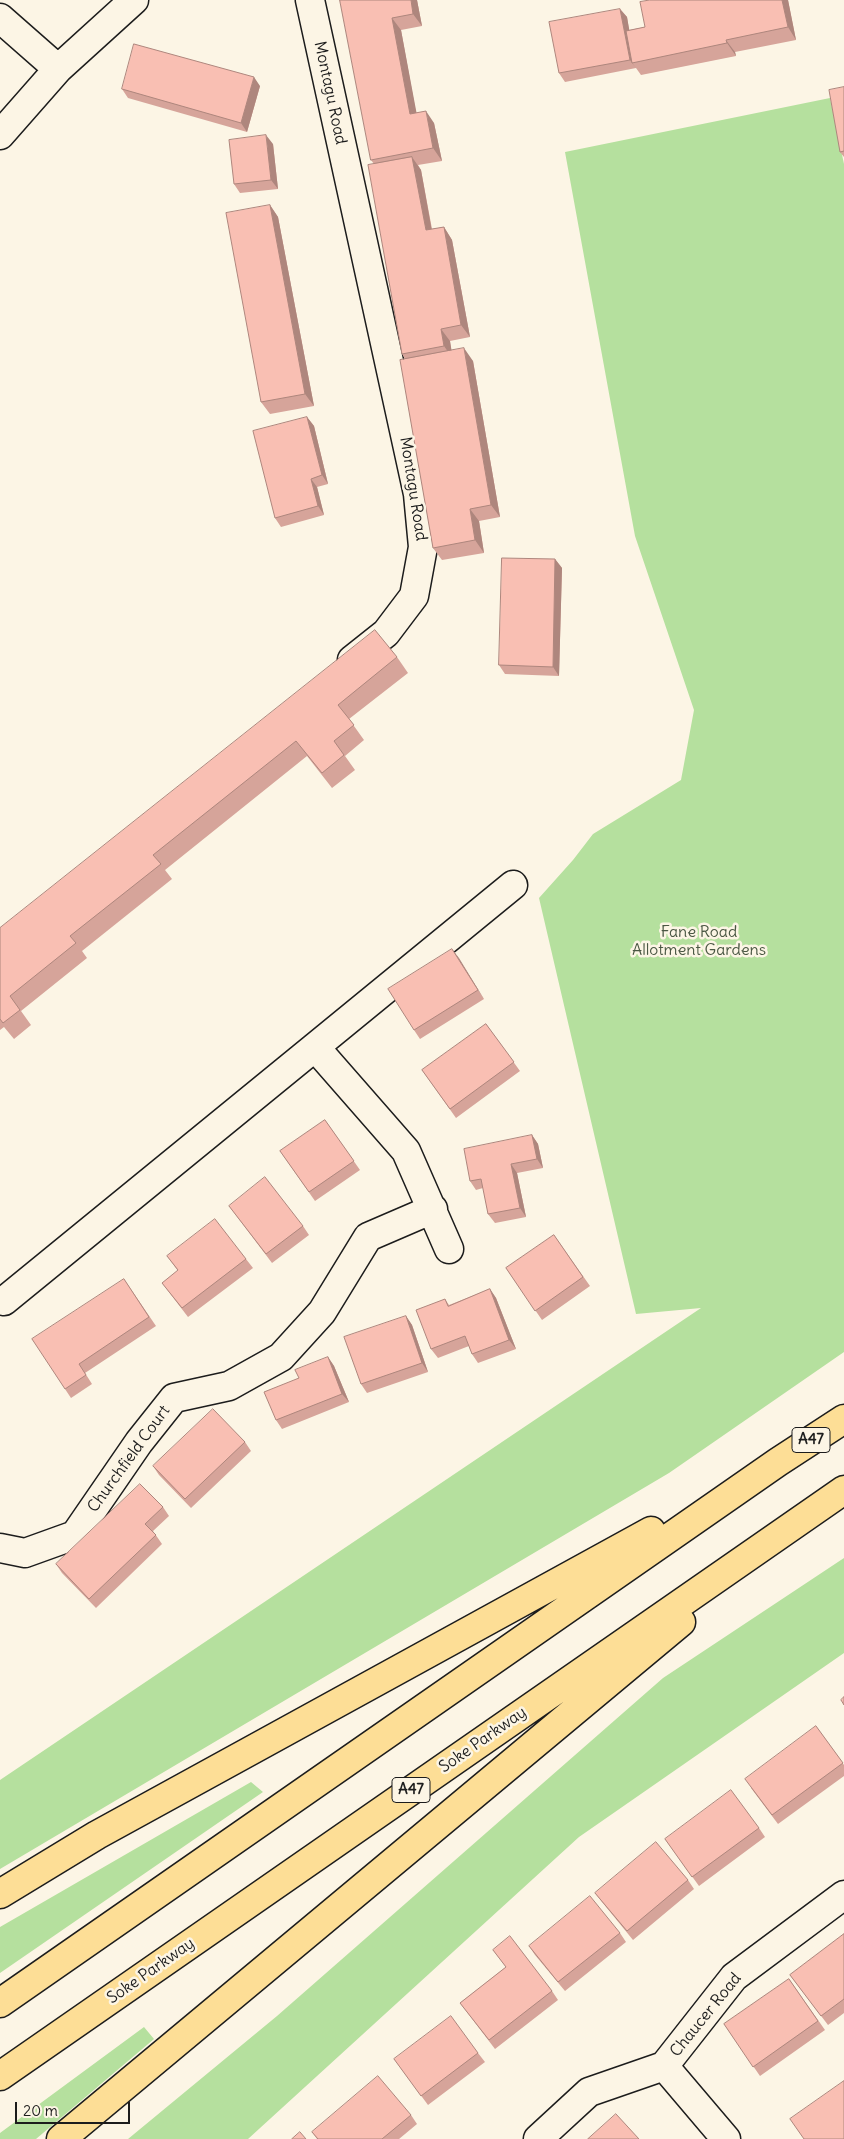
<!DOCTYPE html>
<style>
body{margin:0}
#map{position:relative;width:844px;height:2139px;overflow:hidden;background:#fcf5e5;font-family:Delius,sans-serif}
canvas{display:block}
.scale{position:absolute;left:15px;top:2102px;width:115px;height:22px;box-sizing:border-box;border:2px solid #1c1c1c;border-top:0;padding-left:6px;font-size:15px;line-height:18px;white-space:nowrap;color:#1c1c1c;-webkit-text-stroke:4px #fcf5e5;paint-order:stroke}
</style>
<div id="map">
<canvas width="844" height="2139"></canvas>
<div class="scale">20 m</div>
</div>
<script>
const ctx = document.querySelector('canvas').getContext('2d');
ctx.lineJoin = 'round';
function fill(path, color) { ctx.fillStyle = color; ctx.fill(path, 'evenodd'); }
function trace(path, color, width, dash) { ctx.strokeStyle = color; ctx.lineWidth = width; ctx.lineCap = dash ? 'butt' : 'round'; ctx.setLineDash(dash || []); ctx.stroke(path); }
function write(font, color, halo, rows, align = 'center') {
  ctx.font = font + ' Delius,sans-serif'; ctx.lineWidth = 5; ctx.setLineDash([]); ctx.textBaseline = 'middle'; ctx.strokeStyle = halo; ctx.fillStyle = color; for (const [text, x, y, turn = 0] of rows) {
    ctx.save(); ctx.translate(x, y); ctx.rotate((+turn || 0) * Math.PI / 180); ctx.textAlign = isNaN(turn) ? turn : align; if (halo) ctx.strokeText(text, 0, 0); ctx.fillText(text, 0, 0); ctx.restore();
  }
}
const green = new Path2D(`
 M830,98L844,164V1352L669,1473L0,1869V1780L701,1308L636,1314L539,898L573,860L593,834L681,780L694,710L635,536L565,152Z
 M844,1558V1653L579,1837L248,2139H128L277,2016L663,1678Z
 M251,1782L263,1792L0,1973V1927Z
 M144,2027L154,2039L36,2139H0V2133Z`);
const minor = new Path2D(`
 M310,0L418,494L423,547L414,596L386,633L352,660
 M0,18L58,69
 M0,135L58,69L134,0
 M315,1047L513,885
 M4,1301L315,1047L406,1151L449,1249
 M0,1548L25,1553L75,1535L139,1442L174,1398L229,1386L281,1357L322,1312L368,1237L433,1209
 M664,2066L726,2139
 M538,2139L589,2092L664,2066L734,1977L844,1895`);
const highway = new Path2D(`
 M0,1894L97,1835L651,1531
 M0,2003L778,1462L844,1419
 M0,2076L844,1490
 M61,2139L681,1622`);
const wall = new Path2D(`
 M340,0H417L422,26L401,30L416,113L434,123L442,161L418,165L421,170L432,229L444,227L452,240L470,337L450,341L451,350L473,361L500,517L479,521L484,553L442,560L433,548L405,359L402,354L374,164L371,160Z
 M650,0H788L796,40L735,52L736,56L641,75L636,68L565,82L559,73L620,9L627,17L629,30L645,27Z
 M260,86L247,132L128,98L122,89Z
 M844,87V157L840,152Z
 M273,144L278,189L240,193L234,184Z
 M270,205L278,217L314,406L270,414L261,402Z
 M307,417L314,426L328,484L317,487L324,515L281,527L275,518Z
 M555,559L562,568L559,676L505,674L499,665Z
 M397,657L408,673L349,719L364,740L345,756L355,770L332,788L307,756L165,870L172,879L82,951L87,958L21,1011L31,1025L14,1039L4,1027L0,1030V928Z
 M452,949L484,999L420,1039L414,1030Z
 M486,1024L520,1071L456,1118L422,1070Z
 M325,1120L360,1170L315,1201L280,1151Z
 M532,1135L538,1144L543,1168L517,1173L526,1217L495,1223L488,1214L483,1188L476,1190L470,1181Z
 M229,1206L303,1226L309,1235L272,1263Z
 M554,1235L590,1286L542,1320L506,1268Z
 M167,1256L246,1259L253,1268L188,1317L162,1283L178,1271Z
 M124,1279L156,1326L85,1373L92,1384L71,1398L65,1389Z
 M490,1289L496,1298L516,1349L478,1363L472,1354L469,1346L438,1358L431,1349L445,1299L449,1305Z
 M406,1316L412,1325L428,1372L367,1393L361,1384Z
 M328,1357L334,1366L349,1402L282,1429L276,1420L299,1378Z
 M245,1442L251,1451L191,1508L159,1475L153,1466Z
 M163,1507L169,1516L153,1531L162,1544L96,1608L62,1573L56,1564Z
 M816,1726L844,1765V1776L778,1824L751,1788Z
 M759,1828L765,1837L699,1886L665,1839Z
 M688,1880L694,1889L633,1940L602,1902L595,1893Z
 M620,1933L626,1942L565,1991L535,1955L529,1946Z
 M844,1934V2013L828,2025L790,1975Z
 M493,1950L552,1991L558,2000L495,2049L460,2003L506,1967Z
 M789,1979L825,2030L760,2076L724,2024Z
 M478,2053L485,2062L428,2105L394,2059Z
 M411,2115L417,2124L399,2139H317L312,2132Z`);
const shadedWall = new Path2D(`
 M411,0H417L422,26L413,14Z
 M782,0H788L796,40L788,27Z
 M620,9L627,17L635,62L632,63L636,68L630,60Z
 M392,18L401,30L419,126L410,114Z
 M726,40L735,52L736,56L727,43Z
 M254,77L260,86L247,132L241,123Z
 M426,111L434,123L442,161L433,148Z
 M266,135L273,144L278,189L271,180Z
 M412,157L421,170L434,243L426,230Z
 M270,205L278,217L314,406L305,394Z
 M444,227L452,240L470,337L461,325Z
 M441,329L450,341L453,359L444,346Z
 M464,348L473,361L500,517L491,505Z
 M307,417L314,426L328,484L322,475Z
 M311,479L317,487L324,515L318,506Z
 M470,509L479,521L484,553L475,540Z
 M555,559L562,568L559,676L553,667Z
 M452,949L459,958L484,999L478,990Z
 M532,1135L538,1144L543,1168L537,1159Z
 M511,1164L517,1173L526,1217L520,1208Z
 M490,1289L496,1298L516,1349L509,1340Z
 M406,1316L412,1325L428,1372L422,1363Z
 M328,1357L334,1366L349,1402L342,1394Z`);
const building = new Path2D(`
 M340,0H411L413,14L392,18L410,114L426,111L433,148L371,160Z
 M650,0H782L788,27L726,40L727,43L632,63L626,31L645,27L640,2Z
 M620,9L630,60L559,73L549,22Z
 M134,44L254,77L241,123L122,89Z
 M844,87V151L840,152L829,90Z
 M266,135L271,180L234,184L229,140Z
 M412,157L426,230L444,227L461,325L441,329L444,346L402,354L368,165Z
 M270,205L305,394L261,402L226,213Z
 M464,348L491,505L470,509L475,540L433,548L400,360Z
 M307,417L322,475L311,479L318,506L275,518L253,431Z
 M502,558L555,559L553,667L499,665Z
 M375,630L397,657L338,705L354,725L334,741L344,755L322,773L296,741L153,855L161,864L70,936L76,943L10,996L20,1010L3,1023L0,1019V928Z
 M452,949L478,990L414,1030L388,989Z
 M486,1024L514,1062L450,1109L422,1070Z
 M325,1120L354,1161L309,1192L280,1151Z
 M532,1135L537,1159L511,1164L520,1208L488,1214L481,1179L470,1181L464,1149Z
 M265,1177L303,1226L266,1254L229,1206Z
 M215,1219L246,1259L182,1308L162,1283L178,1270L167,1256Z
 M554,1235L583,1277L535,1311L506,1268Z
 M124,1279L149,1317L79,1364L86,1375L65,1389L32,1339Z
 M490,1289L509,1340L472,1354L465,1336L431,1349L416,1310L445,1299L448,1306Z
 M406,1316L422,1363L361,1384L344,1337Z
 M328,1357L342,1394L276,1420L264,1392L299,1378L295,1370Z
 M213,1409L245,1442L185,1499L153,1466Z
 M140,1484L163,1507L145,1524L156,1535L89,1599L56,1564Z
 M844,1697V1705L841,1700Z
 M816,1726L843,1763L772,1815L745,1779Z
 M731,1790L759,1828L692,1877L665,1839Z
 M656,1842L688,1880L627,1931L595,1893Z
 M590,1896L620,1933L558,1982L529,1946Z
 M844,1934V1999L821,2016L790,1975Z
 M510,1936L552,1991L489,2040L460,2003L506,1967L493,1950Z
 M789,1979L818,2021L753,2067L724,2024Z
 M451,2016L478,2053L421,2096L394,2059Z
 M378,2076L411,2115L382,2139H318L312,2132Z
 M844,2081V2139H804L790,2119Z
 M616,2114L639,2139H588Z
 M300,2132L306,2139H292Z`);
const shields = [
 [811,1440,38],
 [411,1790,38]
];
const shieldNames = [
 ["A47",811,1440],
 ["A47",411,1790]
];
const streetNames = [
 ["Montagu Road",330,93,78],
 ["Montagu Road",413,489,81],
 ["Churchfield Court",129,1459,-54],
 ["Soke Parkway",483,1740,-35],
 ["Soke Parkway",151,1971,-35],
 ["Chaucer Road",706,2015,-51]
];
const parkNames = [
 ["Fane Road",699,932],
 ["Allotment Gardens",699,950]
];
fill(green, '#b5e09e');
trace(minor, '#1c1c1c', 31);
trace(highway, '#1c1c1c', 31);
trace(minor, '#fcf5e5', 28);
trace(highway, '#fdde96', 28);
fill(wall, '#d6a49a');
fill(shadedWall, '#ae867d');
fill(building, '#f9bfb3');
trace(building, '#ae867d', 1);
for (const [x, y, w] of shields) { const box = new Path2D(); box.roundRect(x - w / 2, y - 12.5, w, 25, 4); ctx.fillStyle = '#fcf5e5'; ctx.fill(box); trace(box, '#1c1c1c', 1); }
write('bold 15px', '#1c1c1c', null, shieldNames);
write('16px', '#1c1c1c', '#fcf5e5', streetNames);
write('16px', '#4a5743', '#fcf5e5', parkNames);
</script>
